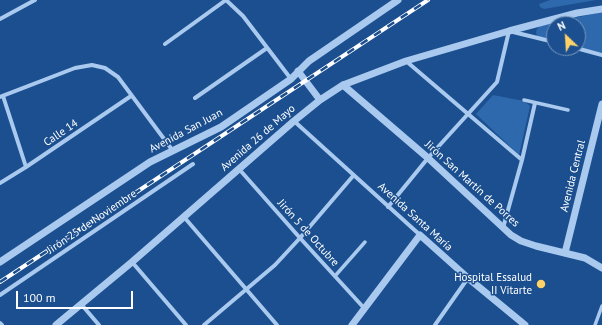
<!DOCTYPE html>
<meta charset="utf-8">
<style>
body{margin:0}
#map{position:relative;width:602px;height:325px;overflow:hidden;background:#1b4f8f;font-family:"PT Sans",sans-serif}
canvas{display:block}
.north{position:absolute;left:546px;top:16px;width:40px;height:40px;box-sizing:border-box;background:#1b4f8f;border:1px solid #7695bc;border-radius:50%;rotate:335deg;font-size:11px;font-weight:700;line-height:16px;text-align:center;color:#fff}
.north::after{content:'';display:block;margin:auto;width:14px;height:18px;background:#ffd166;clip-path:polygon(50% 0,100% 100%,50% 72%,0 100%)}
.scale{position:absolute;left:16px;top:291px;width:117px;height:18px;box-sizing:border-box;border:2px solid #fff;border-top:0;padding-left:5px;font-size:12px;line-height:14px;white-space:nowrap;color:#fff;-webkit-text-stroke:3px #1b4f8f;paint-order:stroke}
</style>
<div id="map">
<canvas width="602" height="325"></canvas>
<div class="north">N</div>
<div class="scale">100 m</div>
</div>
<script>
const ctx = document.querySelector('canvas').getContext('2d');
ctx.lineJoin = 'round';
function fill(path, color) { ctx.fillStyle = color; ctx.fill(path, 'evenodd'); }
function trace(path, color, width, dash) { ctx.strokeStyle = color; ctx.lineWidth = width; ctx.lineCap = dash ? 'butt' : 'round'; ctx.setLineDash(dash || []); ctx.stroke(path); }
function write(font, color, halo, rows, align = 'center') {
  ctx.font = font + ' "PT Sans",sans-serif'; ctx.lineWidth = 3; ctx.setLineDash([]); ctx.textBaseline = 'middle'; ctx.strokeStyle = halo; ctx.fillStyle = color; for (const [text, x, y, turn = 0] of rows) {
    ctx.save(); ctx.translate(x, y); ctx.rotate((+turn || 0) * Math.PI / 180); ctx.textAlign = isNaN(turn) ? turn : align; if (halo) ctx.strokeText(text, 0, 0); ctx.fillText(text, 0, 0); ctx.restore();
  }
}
const green = new Path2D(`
 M550,0H596L544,9L540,7L539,4Z
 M602,12V53L578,47V24H554V42L537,36C535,31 537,28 541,25Z
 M493,95L524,101L530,106L519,155L476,114Z`);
const pedestrian = new Path2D(`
 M524,100L568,110
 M335,276L365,242
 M595,325L602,306`);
const minor = new Path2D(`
 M226,0L243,16L291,79
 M0,19L35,0
 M165,44L226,0
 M576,48L602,55
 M406,61L522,160
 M3,96L26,167
 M0,97L75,68L92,65L105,68L118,77L173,151
 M195,98L267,48
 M294,121L420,235
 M239,169L300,238L364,308
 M0,183L26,167L131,96
 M388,207L428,158L497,82L509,31L554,42
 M184,217L277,325
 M503,228L522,160L535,103
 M132,262L186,325
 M0,295L193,164
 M81,304L99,325
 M0,323L2,325
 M204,325L275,265L300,238L353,176
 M435,325L468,278`);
const tertiary = new Path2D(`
 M298,71L320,100
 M343,85L428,158L511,235L521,241L536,246L585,258L602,268
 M565,253L602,104
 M0,262L150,162L221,127L291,79L309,61L398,0
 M56,325L132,262L294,121L320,100L343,85L406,61L509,31L577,13L602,9
 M352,325L420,235L468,278L525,325`);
const rail = new Path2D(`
 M0,282L428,0`);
const markers = [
 [541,284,5,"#ffd166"]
];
const streetNames = [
 ["Avenida San Juan",186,131,-28],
 ["Calle 14",61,133,-34],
 ["Avenida 26 de Mayo",258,138,-41],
 ["Avenida Central",573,176,-76],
 ["Jirón San Martín de Porres",472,184,42],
 ["Avenida Santa María",415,217,42],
 ["Jirón 25 de Noviembre",92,222,-34],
 ["Jirón 5 de Octubre",308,233,48]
];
const poiNames = [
 ["Hospital Essalud",532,278],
 ["II Vitarte",532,291]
];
fill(green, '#2e69ad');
trace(pedestrian, '#a9c9ee', 3.5);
trace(minor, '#a9c9ee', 4);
trace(tertiary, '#a9c9ee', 7);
trace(rail, '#fff', 4);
trace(rail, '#1b4f8f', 2.5, [8]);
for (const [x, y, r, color] of markers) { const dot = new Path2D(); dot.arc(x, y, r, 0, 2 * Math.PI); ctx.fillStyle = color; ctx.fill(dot); trace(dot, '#1b4f8f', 1.5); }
write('11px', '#fff', '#1b4f8f', streetNames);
write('11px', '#fff', '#1b4f8f', poiNames, 'right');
</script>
